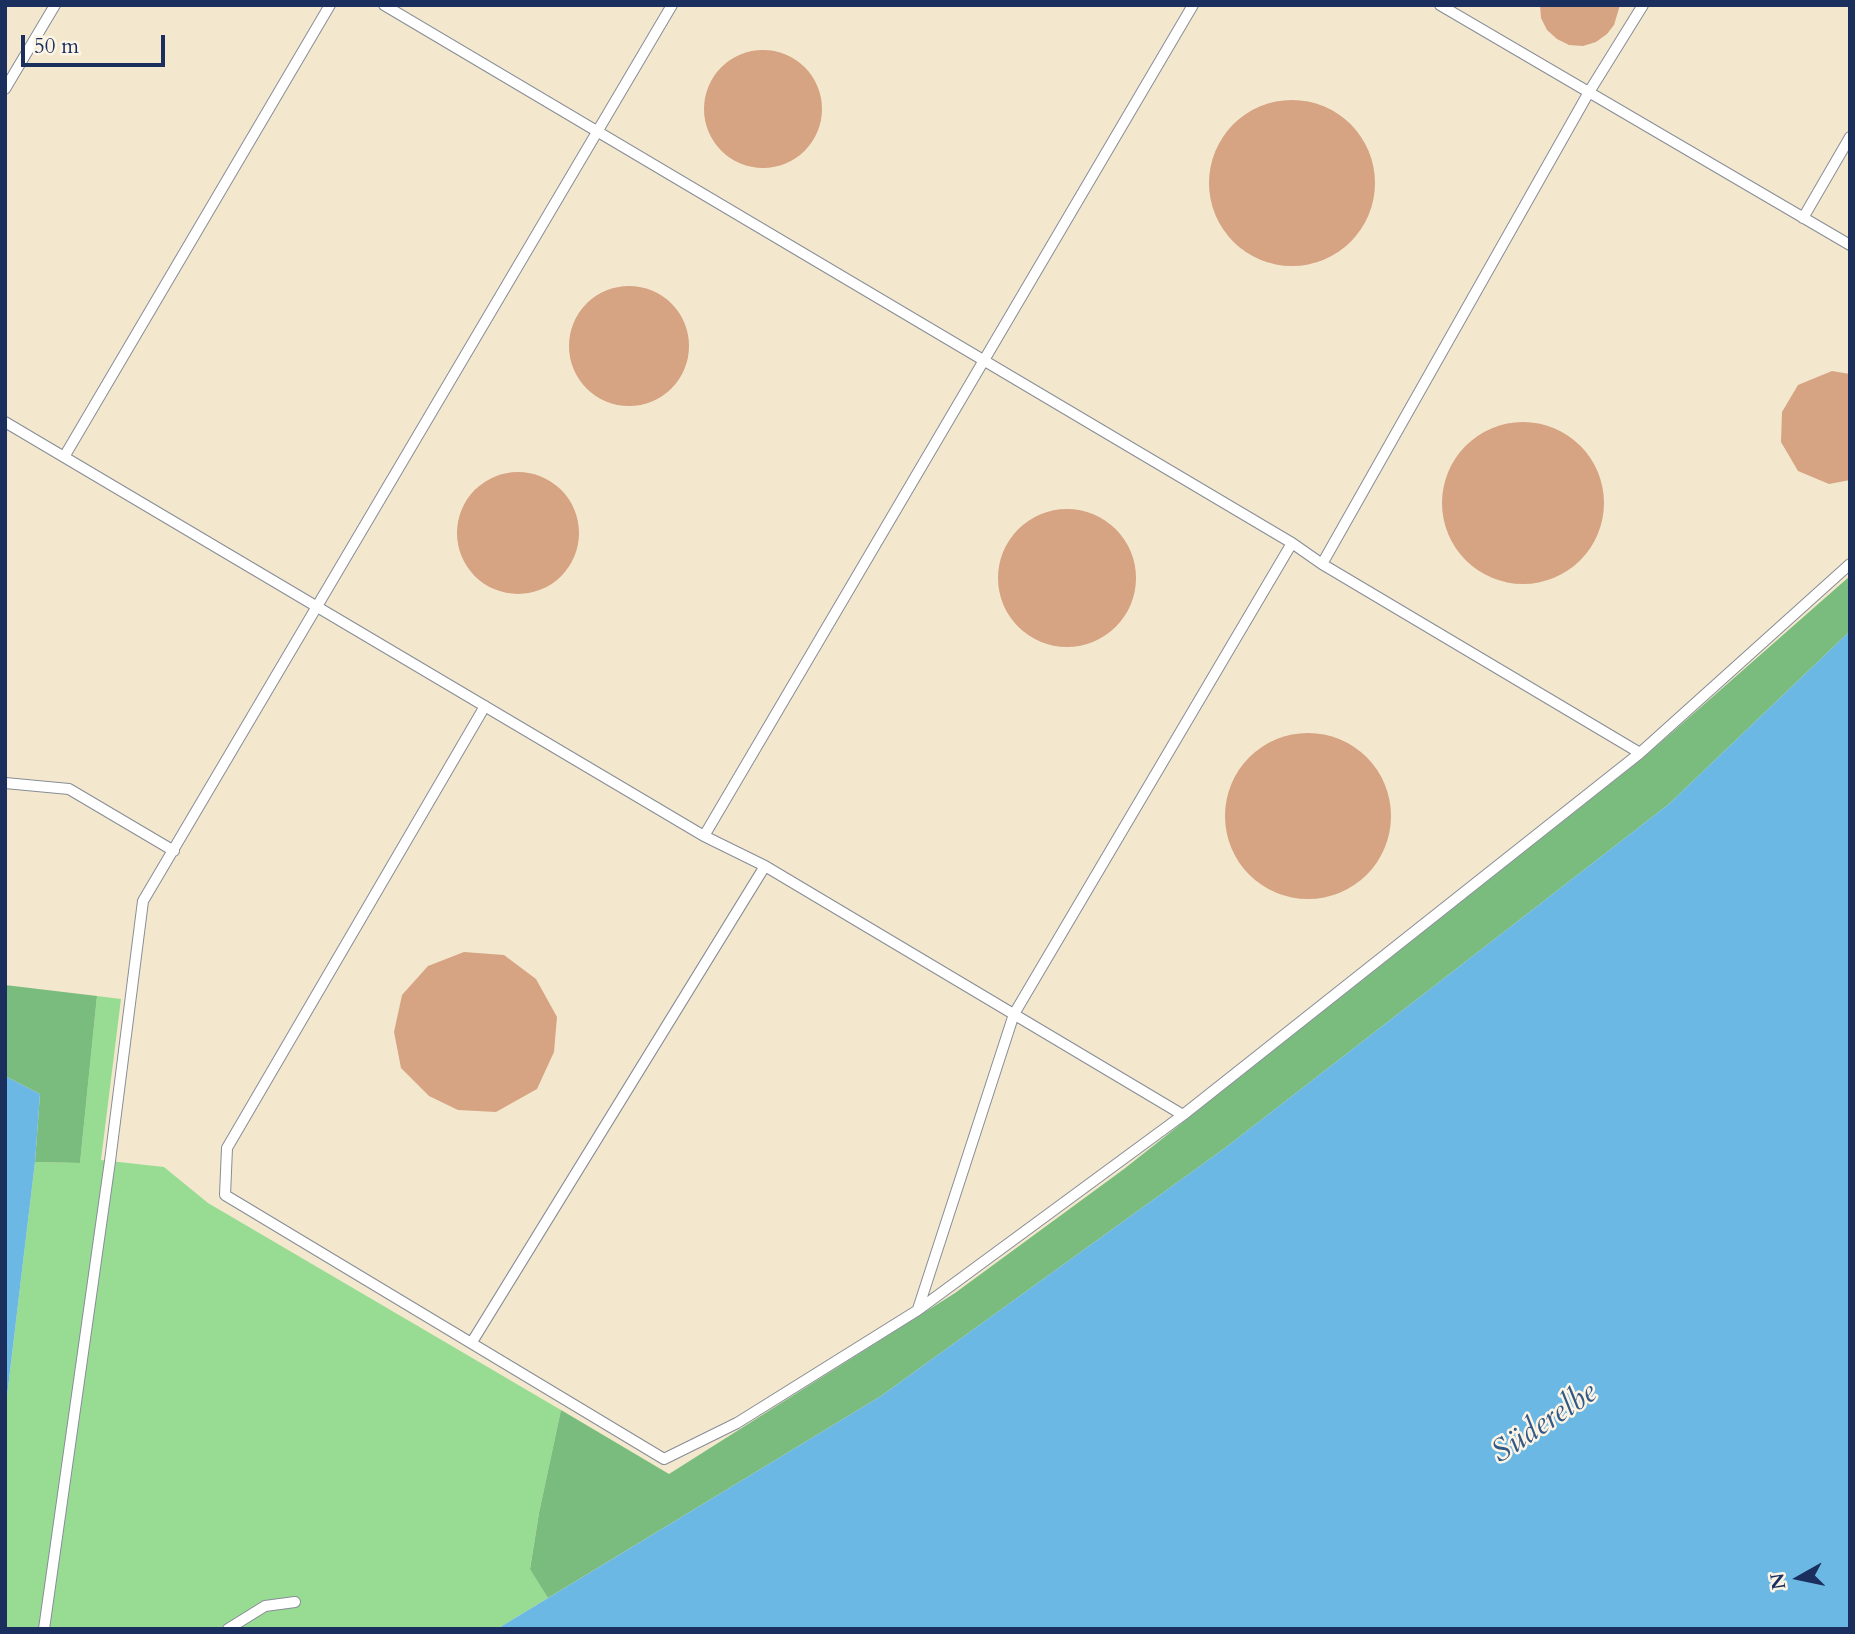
<!DOCTYPE html>
<meta charset="utf-8">
<style>
body{margin:0}
#map{position:relative;width:1855px;height:1634px;overflow:hidden;background:#f3e8cd;font-family:Cardo,serif}
canvas{display:block}
.frame{position:absolute;inset:0;border:7px solid #1b2f5e;pointer-events:none}
.north{position:absolute;left:1764px;top:1543px;width:70px;height:70px;-webkit-text-stroke:5px #fcf5e5;paint-order:stroke;rotate:261deg;font-size:19px;font-weight:700;line-height:28px;text-align:center;color:#1b2f5e}
.north::after{content:'';display:block;margin:auto;width:24px;height:32px;background:#1b2f5e;clip-path:polygon(50% 0,100% 100%,50% 72%,0 100%)}
.scale{position:absolute;left:21px;top:35px;width:144px;height:32px;box-sizing:border-box;border:4px solid #1b2f5e;border-top:0;padding-left:9px;font-size:21px;line-height:24px;white-space:nowrap;color:#1b2f5e;-webkit-text-stroke:5px #fcf5e5;paint-order:stroke}
</style>
<div id="map">
<canvas width="1855" height="1634"></canvas>
<div class="frame"></div>
<div class="north">N</div>
<div class="scale">50 m</div>
</div>
<script>
const ctx = document.querySelector('canvas').getContext('2d');
ctx.lineJoin = 'round';
function fill(path, color) { ctx.fillStyle = color; ctx.fill(path, 'evenodd'); }
function trace(path, color, width, dash) { ctx.strokeStyle = color; ctx.lineWidth = width; ctx.lineCap = dash ? 'butt' : 'round'; ctx.setLineDash(dash || []); ctx.stroke(path); }
function write(font, color, halo, rows, align = 'center') {
  ctx.font = font + ' Cardo,serif'; ctx.lineWidth = 5; ctx.setLineDash([]); ctx.textBaseline = 'middle'; ctx.strokeStyle = halo; ctx.fillStyle = color; for (const [text, x, y, turn = 0] of rows) {
    ctx.save(); ctx.translate(x, y); ctx.rotate((+turn || 0) * Math.PI / 180); ctx.textAlign = isNaN(turn) ? turn : align; if (halo) ctx.strokeText(text, 0, 0); ctx.fillText(text, 0, 0); ctx.restore();
  }
}
const green = new Path2D(`
 M97,996L121,999L101,1160L164,1167L208,1203L561,1410L539,1513L530,1568L548,1598L497,1629H5V1413L35,1162L80,1163Z`);
const forest = new Path2D(`
 M1850,576V631L1669,804L1225,1148L881,1396L548,1598L530,1569L539,1513L561,1410L669,1474L955,1293L1124,1169L1643,758Z
 M5,985L97,996L80,1163L35,1162L40,1094L5,1076Z`);
const water = new Path2D(`
 M1850,631V1629H497L881,1396L1225,1148L1669,804Z
 M5,1076L40,1094L35,1162L5,1413Z`);
const building = new Path2D(`
 M1540,5H1620L1614,25L1607,34L1596,42L1583,46L1569,45L1557,39L1547,30L1541,18Z
 M704 109a59 59 0 1 1 118 0a59 59 0 1 1-118 0Z
 M1209 183a83 83 0 1 1 166 0a83 83 0 1 1-166 0Z
 M569 346a60 60 0 1 1 120 0a60 60 0 1 1-120 0Z
 M1832,371L1850,374V480L1829,484L1798,471L1781,442L1782,412L1798,385Z
 M1442 503a81 81 0 1 1 162 0a81 81 0 1 1-162 0Z
 M457 533a61 61 0 1 1 122 0a61 61 0 1 1-122 0Z
 M998 578a69 69 0 1 1 138 0a69 69 0 1 1-138 0Z
 M1225 816a83 83 0 1 1 166 0a83 83 0 1 1-166 0Z
 M464,952L504,955L536,979L557,1017L554,1052L537,1089L496,1112L458,1110L429,1096L401,1068L394,1032L402,995L428,966Z`);
const service = new Path2D(`
 M384,5L1292,543L1322,564L1640,753
 M1440,5L1850,245
 M5,89L55,5
 M1803,218L1850,137
 M5,422L704,836L765,866L1183,1115
 M64,457L330,5
 M1322,564L1589,92L1643,5
 M485,706L227,1148L225,1195L664,1459L737,1423L918,1310L1183,1115L1640,753L1850,564
 M5,783L69,789L174,851
 M704,836L1193,5
 M918,1309L1014,1014L1292,543
 M472,1342L765,866
 M44,1629L110,1161L143,901L672,5
 M228,1629L265,1606L295,1602`);
const waterNames = [
 ["Süderelbe",1545,1424,-34]
];
fill(green, '#98dc94');
fill(forest, '#7abc7e');
fill(water, '#6cb8e5');
fill(building, '#d6a383');
trace(service, '#878c96', 12);
trace(service, '#fff', 10);
write('italic 32px', '#335886', '#fcf5e5', waterNames);
</script>
